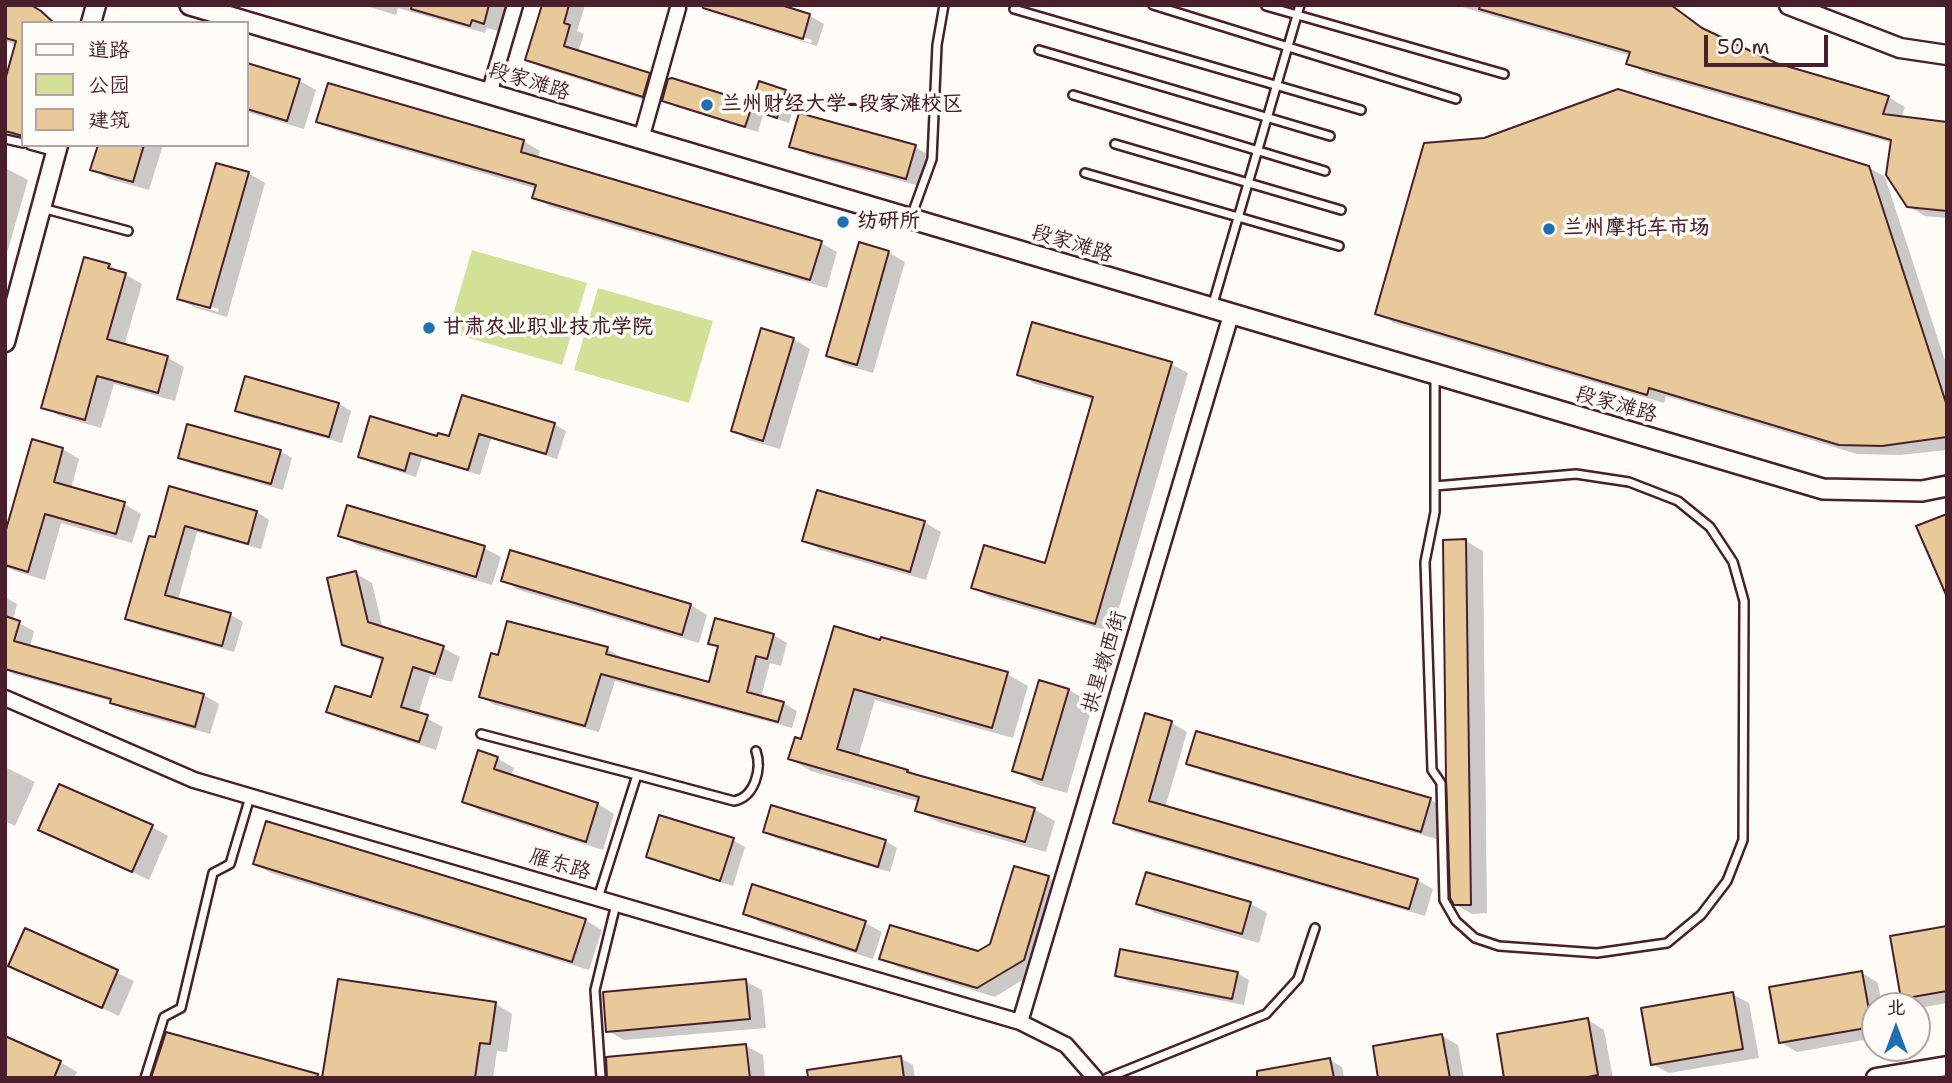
<!DOCTYPE html>
<meta charset="utf-8">
<style>
body{margin:0}
#map{position:relative;width:1952px;height:1083px;overflow:hidden;background:#fdfcf7;font-family:"Shantell Sans","LXGW WenKai TC",sans-serif}
canvas{display:block}
.frame{position:absolute;inset:0;border:7px solid #4a1f2b;pointer-events:none}
.legend{position:absolute;left:21px;top:21px;width:228px;height:126px;box-sizing:border-box;background:#fdfcf7;border:2px solid #b5a4a5;margin:0;padding:9px 12px;list-style:none;font-size:21px;color:#4a1f2b}
.legend li{display:flex;align-items:center;gap:14px;height:35px}
.legend b{width:35px;border:2px solid #b5a4a5}
.north{position:absolute;left:1861px;top:992px;width:70px;height:70px;box-sizing:border-box;background:#fdfcf7;border:2px solid #b5a4a5;border-radius:50%;rotate:0deg;font-size:19px;font-weight:700;line-height:28px;text-align:center;color:#4a1f2b}
.north::after{content:'';display:block;margin:auto;width:24px;height:32px;background:#1f6fb2;clip-path:polygon(50% 0,100% 100%,50% 72%,0 100%)}
.scale{position:absolute;left:1704px;top:35px;width:124px;height:32px;box-sizing:border-box;border:4px solid #4a1f2b;border-top:0;padding-left:9px;font-size:21px;line-height:24px;white-space:nowrap;color:#4a1f2b;-webkit-text-stroke:5px #fdfcf7;paint-order:stroke}
</style>
<div id="map">
<canvas width="1952" height="1083"></canvas>
<div class="frame"></div>
<ul class="legend">
<li><b style="height:9px;background:#fdfcf7"></b>道路</li>
<li><b style="height:19px;background:#d2e195"></b>公园</li>
<li><b style="height:19px;background:#e7c99a"></b>建筑</li>
</ul>
<div class="north">北</div>
<div class="scale">50 m</div>
</div>
<script>
const ctx = document.querySelector('canvas').getContext('2d');
ctx.lineJoin = 'round';
function fill(path, color) { ctx.fillStyle = color; ctx.fill(path, 'evenodd'); }
function trace(path, color, width, dash) { ctx.strokeStyle = color; ctx.lineWidth = width; ctx.lineCap = dash ? 'butt' : 'round'; ctx.setLineDash(dash || []); ctx.stroke(path); }
function write(font, color, halo, rows, align = 'center') {
  ctx.font = font + ' "Shantell Sans","LXGW WenKai TC",sans-serif'; ctx.lineWidth = 7; ctx.setLineDash([]); ctx.textBaseline = 'middle'; ctx.strokeStyle = halo; ctx.fillStyle = color; for (const [text, x, y, turn = 0] of rows) {
    ctx.save(); ctx.translate(x, y); ctx.rotate((+turn || 0) * Math.PI / 180); ctx.textAlign = isNaN(turn) ? turn : align; if (halo) ctx.strokeText(text, 0, 0); ctx.fillText(text, 0, 0); ctx.restore();
  }
}
const green = new Path2D(`
 M472,250L587,283L562,365L448,332Z
 M598,288L713,321L689,403L574,370Z`);
const shadow = new Path2D(`
 M5,5L30,7L56,23H23V139L5,132V87L17,45L5,41Z
 M363,5H507L499,31L487,28L485,33L398,8L396,15Z
 M544,5H585L577,31L584,34L578,52L649,74L663,82L657,104L541,67L527,59Z
 M699,5H775L810,16L824,24L817,46L702,10L700,9L811,43L812,40Z
 M1455,5H1672L1712,34L1775,65L1888,97L1905,107L1901,118L1947,124V218L1925,216L1908,206L1892,143L1645,73L1628,63L1631,56Z
 M247,65L300,81L316,90L304,129L247,112Z
 M785,91L797,98L789,123L763,115L758,132L676,107L664,100L753,105Z
 M318,121L523,141L540,151L538,159L821,243L837,252L827,288L551,207L534,197L537,189L335,130Z
 M100,145H163L149,190L109,179L92,169Z
 M792,146L915,147L931,156L923,187L808,155Z
 M1868,167L1885,177L1947,367V450L1900,455L1857,454L1666,396L1664,403L1394,323L1377,313Z
 M5,168L28,180L5,260Z
 M248,173L265,183L227,317L196,308L179,299ZM195,302L219,309L218,312L195,306Z
 M888,252L905,262L873,373L845,365L828,355Z
 M109,265L142,284L124,346L168,358L184,367L175,401L114,384L101,428L60,416L43,407Z
 M793,339L810,349L780,449L749,440L733,430Z
 M1171,364L1188,373L1112,632L990,597L973,587L1046,565L1094,400L1035,384L1019,374Z
 M463,397L554,424L566,431L557,459L491,439L480,475L422,458L416,477L371,463L360,457L439,438L450,439Z
 M339,404L351,411L342,443L249,417L237,410Z
 M33,441L63,449L79,459L71,489L124,504L141,514L132,543L61,523L45,580L15,571L5,566V539Z
 M280,451L292,458L283,490L192,464L180,457Z
 M170,488L257,512L269,520L261,549L197,532L178,600L231,615L243,622L234,652L139,625L127,618L156,539Z
 M924,522L941,532L926,580L821,550L804,540Z
 M340,535L484,548L501,557L492,585L357,545Z
 M1466,541L1483,551L1487,913L1472,914L1455,904Z
 M355,573L372,583L383,629L443,648L460,657L452,682L430,676L418,714L443,727L436,750L345,721L328,711L372,699L384,661L361,653L344,644Z
 M503,580L691,605L707,615L699,643L519,590Z
 M5,597L17,604L13,620L34,631L30,647L204,695L219,704L210,734L127,711L111,701L13,674L5,669Z
 M835,629L1007,674L1028,686L1013,738L875,700L858,757L908,771L918,777L1034,809L1055,821L1046,852L938,822L917,810L920,802L811,771L790,759L802,741Z
 M773,635L787,643L781,666L770,663L761,697L783,703L797,711L792,728L615,681L599,732L495,705L481,697L499,657L607,649L621,657L620,660L710,684L720,648L710,643Z
 M1069,690L1093,704L1067,793L1038,785L1014,770Z
 M1146,715L1172,723L1187,732L1165,808L1417,880L1433,889L1425,916L1131,831L1115,822Z
 M1197,733L1431,800L1445,808L1436,839L1203,771L1188,763Z
 M497,758L514,768L511,777L598,804L614,814L603,850L480,811L464,801Z
 M5,767L35,782L15,826L5,821Z
 M152,827L168,836L149,880L40,829Z
 M765,832L885,841L897,848L890,872L777,839Z
 M733,840L745,847L733,886L660,863L648,856Z
 M255,864L585,920L602,930L589,970L271,873Z
 M1015,868L1049,878L1065,887L1040,969L995,997L898,967L882,958L978,953L992,945Z
 M1147,874L1251,904L1267,913L1259,943L1155,913L1138,903Z
 M745,914L865,923L882,932L873,959L761,923Z
 M1947,928V1003L1919,1008L1903,998Z
 M26,930L134,981L119,1016L10,965Z
 M1237,973L1249,980L1244,1005L1129,982L1117,975Z
 M1862,973L1878,983L1882,1006H1875V1038L1797,1052L1780,1042Z
 M340,981L496,1004L512,1014L507,1052L497,1051L493,1078H324Z
 M745,981L762,990L766,1028L624,1040L608,1031Z
 M1732,994L1749,1003L1759,1058L1669,1073L1652,1064Z
 M1588,1020L1604,1030L1613,1078H1506Z
 M1442,1036L1458,1045L1464,1078H1380Z
 M746,1046L763,1055L765,1078H608Z
 M900,1058L913,1065L915,1078H825Z
 M1330,1060L1342,1067L1344,1078H1283Z
 M60,1062L77,1072L74,1078H5Z`);
const building = new Path2D(`
 M5,5H31L41,11L54,23H23V136L5,131V80L16,41L5,38Z
 M412,5H489L484,24L472,20L470,26L411,9Z
 M542,5H569L564,23L570,25L564,46L650,73L643,97L525,60Z
 M704,5H781L810,14L803,39L703,8Z
 M1480,5H1671L1702,28L1776,63L1889,96L1883,114L1947,122V211L1907,207L1886,175L1891,140L1626,64L1630,52L1479,9Z
 M247,63L300,79L287,121L247,109Z
 M672,78L752,103L759,81L786,90L777,118L751,109L745,127L662,101L668,79Z
 M328,83L524,140L521,152L822,241L810,280L532,198L536,185L316,122Z
 M1618,89L1869,166L1947,406V437L1882,446L1839,445L1649,388L1647,395L1375,314L1424,143L1484,138Z
 M799,113L916,145L906,179L789,147Z
 M98,145H144L133,182L90,170Z
 M216,163L249,172L210,308L177,299Z
 M859,242L889,251L857,365L826,356Z
 M84,257L110,264L108,268L126,273L107,339L168,356L158,393L97,376L85,420L41,408Z
 M1032,322L1172,362L1095,624L971,588L984,545L1045,563L1093,397L1017,375Z
 M761,328L794,338L763,441L731,431Z
 M245,376L339,403L329,437L235,411Z
 M462,395L555,423L546,454L479,434L468,470L410,453L405,471L358,457L370,416L437,436L438,433L449,436Z
 M187,424L281,450L271,484L178,458Z
 M32,439L63,448L54,482L125,502L116,534L45,514L28,572L5,565V533Z
 M169,486L257,511L248,544L185,526L165,595L231,613L222,646L125,619L149,536L155,537Z
 M817,490L925,521L910,572L802,541Z
 M347,505L485,546L476,577L338,536Z
 M1947,514V597L1916,526Z
 M1466,539L1471,905H1454L1450,898L1446,779L1443,540Z
 M510,550L691,604L682,635L501,581Z
 M356,571L368,622L444,646L435,674L413,667L401,707L428,715L419,742L326,712L335,686L371,697L383,658L342,645L327,578Z
 M5,616L20,621L14,641L204,694L195,727L110,703L111,699L5,669Z
 M715,618L774,634L767,659L756,656L747,692L784,702L778,722L601,674L585,726L479,697L491,653L498,655L507,621L608,647L606,654L709,682L718,646L708,644Z
 M834,626L880,640L881,637L1008,672L992,728L854,689L837,749L908,770L907,772L1035,808L1025,842L915,811L919,797L788,759L795,737L801,739Z
 M1039,680L1069,689L1042,780L1012,771Z
 M1145,713L1172,721L1149,801L1418,879L1409,909L1113,823Z
 M1196,731L1431,798L1421,832L1186,764Z
 M478,750L498,757L494,769L598,803L586,842L462,802Z
 M59,784L153,825L132,872L38,830Z
 M771,805L886,840L878,867L763,832Z
 M659,815L734,838L720,881L646,857Z
 M266,821L586,919L572,962L253,864Z
 M1014,866L1049,876L1024,960L977,988L879,959L890,925L978,951L990,944Z
 M1146,872L1251,902L1242,934L1136,904Z
 M752,884L866,921L856,951L743,914Z
 M1947,926V991L1901,999L1890,936Z
 M25,928L118,970L102,1008L8,966Z
 M1120,949L1238,972L1232,999L1115,976Z
 M1862,971L1872,1027L1779,1043L1769,987Z
 M338,979L496,1002L490,1044L480,1043L475,1078H322Z
 M746,979L750,1019L606,1032L603,992Z
 M1733,992L1743,1049L1651,1065L1641,1008Z
 M1588,1018L1598,1075L1583,1078H1504L1497,1034Z
 M166,1032L318,1074L317,1078H151Z
 M1442,1034L1450,1078H1378L1373,1046Z
 M5,1036L61,1061L54,1078H5Z
 M746,1044L750,1078H607L606,1057Z
 M901,1056L904,1078H808L807,1070Z
 M1330,1058L1334,1078H1257V1071Z`);
const service = new Path2D(`
 M1153,5L1456,99
 M1266,6L1504,74
 M1014,9L1361,110
 M1039,50L1330,136
 M1073,95L1325,171
 M5,139L23,143
 M1115,144L1341,210
 M30,145L56,152
 M1085,173L1339,246
 M42,208L128,231
 M911,217L932,159L937,45L944,5
 M1212,307L1300,5
 M1435,376V512L1425,562L1432,770L1441,783L1444,900L1456,921L1475,938L1499,946L1597,953L1667,943L1701,915L1727,881L1743,840L1744,601L1733,562L1710,527L1678,501L1629,482L1576,474L1435,486
 M481,734L637,775L598,898
 M637,775L734,801C755,797 762,769 756,751
 M145,1078L164,1017L181,1008L213,873L230,864L250,797
 M601,1078L595,990L616,904
 M1107,1078L1266,1014L1298,979L1315,928`);
const minor = new Path2D(`
 M489,94L515,5
 M641,139L678,8
 M5,698L194,780L1020,1022L1066,1045L1095,1078
 M1020,1022L1231,315`);
const tertiary = new Path2D(`
 M1789,5L1900,48L1947,55
 M91,23L96,5
 M5,342L58,145
 M1876,1078L1947,1066`);
const secondary = new Path2D(`
 M190,5L1823,489L1922,491L1947,486`);
const markers = [
 [707,105,7,"#1f6fb2"],
 [843,222,7,"#1f6fb2"],
 [1549,229,7,"#1f6fb2"],
 [429,328,7,"#1f6fb2"]
];
const streetNames = [
 ["段家滩路",529,82,17],
 ["段家滩路",1072,244,17],
 ["段家滩路",1616,405,16],
 ["拱星墩西街",1105,662,-73],
 ["雁东路",560,865,16]
];
const poiNames = [
 ["兰州财经大学-段家滩校区",721,105],
 ["纺研所",857,222],
 ["兰州摩托车市场",1563,229],
 ["甘肃农业职业技术学院",443,328]
];
fill(green, '#d2e195');
fill(shadow, '#0003');
fill(building, '#e7c99a');
trace(building, '#4a1f2b', 2);
trace(service, '#4a1f2b', 12);
trace(minor, '#4a1f2b', 19);
trace(tertiary, '#4a1f2b', 23);
trace(secondary, '#4a1f2b', 24);
trace(service, '#fdfcf7', 7);
trace(minor, '#fdfcf7', 14);
trace(tertiary, '#fdfcf7', 18);
trace(secondary, '#fdfcf7', 19);
for (const [x, y, r, color] of markers) { const dot = new Path2D(); dot.arc(x, y, r, 0, 2 * Math.PI); ctx.fillStyle = color; ctx.fill(dot); trace(dot, '#fdfcf7', 2.5); }
write('21px', '#4a1f2b', '#fdfcf7', streetNames);
write('bold 21px', '#4a1f2b', '#fdfcf7', poiNames, 'left');
</script>
